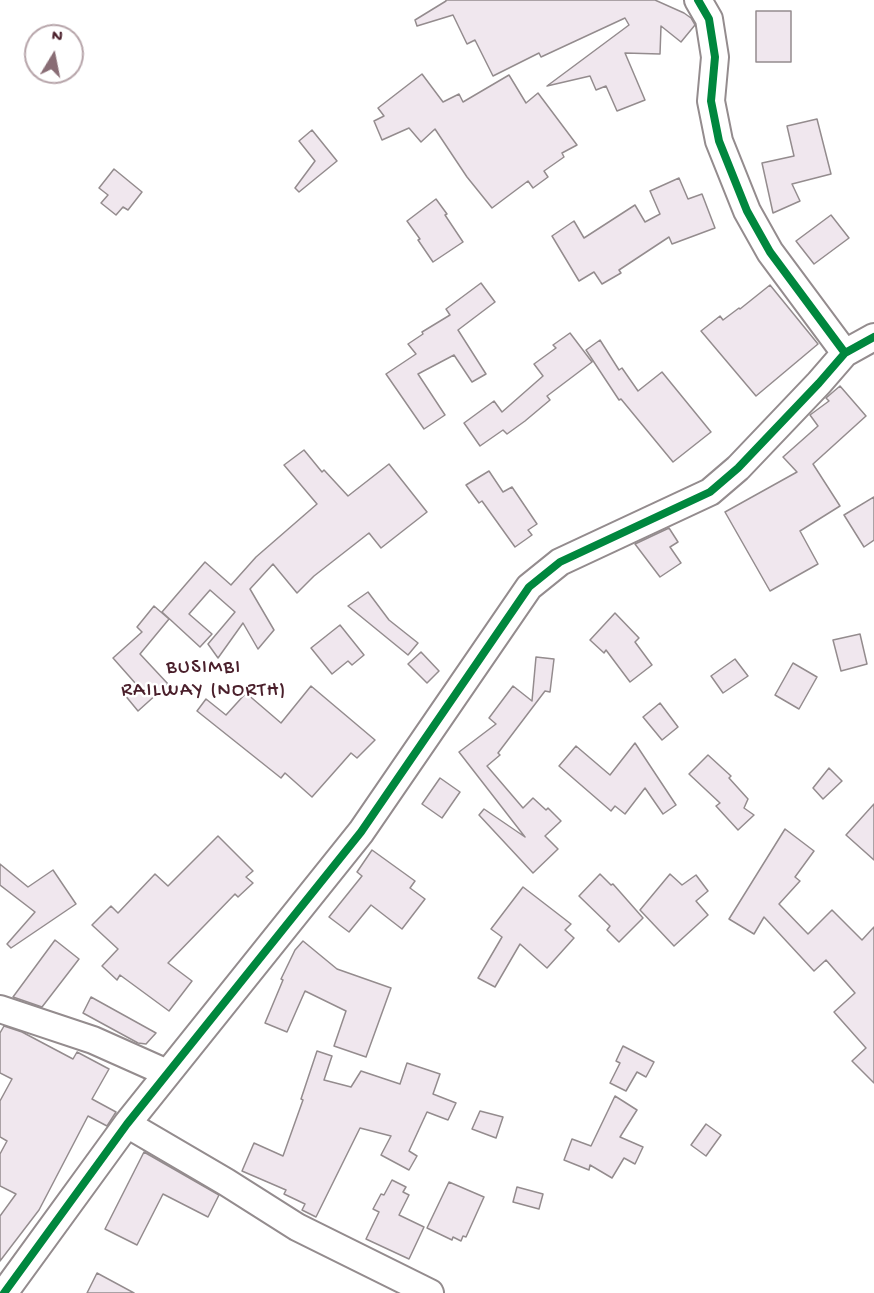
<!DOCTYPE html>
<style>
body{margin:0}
#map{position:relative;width:874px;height:1293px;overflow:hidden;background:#fff;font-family:"Gochi Hand",sans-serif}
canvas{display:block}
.north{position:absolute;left:24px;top:24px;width:60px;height:60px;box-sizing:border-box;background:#fff;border:2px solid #b7a5aa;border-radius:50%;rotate:10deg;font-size:16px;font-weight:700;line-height:24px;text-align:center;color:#4a1f2b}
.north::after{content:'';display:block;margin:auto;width:21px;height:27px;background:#896d75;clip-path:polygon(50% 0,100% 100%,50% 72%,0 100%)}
</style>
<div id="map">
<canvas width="874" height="1293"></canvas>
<div class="north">N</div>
</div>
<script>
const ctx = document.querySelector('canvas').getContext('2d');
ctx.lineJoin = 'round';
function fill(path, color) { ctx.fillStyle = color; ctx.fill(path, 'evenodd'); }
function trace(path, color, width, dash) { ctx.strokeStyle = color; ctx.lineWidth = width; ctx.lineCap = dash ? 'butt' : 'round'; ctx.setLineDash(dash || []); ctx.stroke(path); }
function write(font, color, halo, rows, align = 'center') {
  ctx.font = font + ' "Gochi Hand",sans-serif'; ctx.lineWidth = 5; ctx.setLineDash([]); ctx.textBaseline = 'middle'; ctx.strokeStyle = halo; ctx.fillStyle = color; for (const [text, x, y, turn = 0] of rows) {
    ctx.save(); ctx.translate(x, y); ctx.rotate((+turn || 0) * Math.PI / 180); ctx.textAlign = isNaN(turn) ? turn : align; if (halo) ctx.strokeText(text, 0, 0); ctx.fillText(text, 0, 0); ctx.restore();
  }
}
const building = new Path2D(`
 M446,0H655L684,13L691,18L695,25L681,42L661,26L660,54L625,53L645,100L617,111L606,86L596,90L590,76L547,86L629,25L625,18L541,57L539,53L493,76L475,40L467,44L453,15L417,26L415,20L446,1Z
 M756,11H791V62H756Z
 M422,74L443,102L459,94L463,102L509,75L526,103L538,93L577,145L562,153L564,157L544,171L548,177L533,188L528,181L492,208L467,177L435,129L421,142L409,128L382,140L374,121L384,116L378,108Z
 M817,119L831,174L792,184L800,201L773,213L762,163L794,156L787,126Z
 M312,130L337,161L299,192L295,188L315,161L299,141Z
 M114,169L142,192L128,210L123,207L116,215L101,203L108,195L99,188Z
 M679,178L688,199L702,194L715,228L672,244L669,237L619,270L621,273L602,284L594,272L579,281L552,236L574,221L584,238L635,205L645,222L660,214L650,191Z
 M436,199L447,214L445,215L463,242L433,262L418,240L420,239L407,221Z
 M831,215L849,238L814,264L796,241Z
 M481,283L495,302L458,330L486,374L472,382L454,355L418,374L445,415L424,429L386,374L416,354L408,344L423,334L422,332L450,315L446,309Z
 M770,285L818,344L756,396L701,331L720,316L723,320L739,308L740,309Z
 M570,333L592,362L547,396L550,400L525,421L507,434L503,430L480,446L464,423L494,401L502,412L543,376L534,364L556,348L553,345Z
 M600,340L619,370L622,368L638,391L662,372L711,432L673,462L621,399L619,400L586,350Z
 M840,386L866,416L813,464L840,506L800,531L818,564L770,591L725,512L797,472L783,457L818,426L810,415L829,401L826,398Z
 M304,450L322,472L324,470L348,496L389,464L427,512L381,548L369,533L314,576L297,593L273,564L250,589L274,630L258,649L243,623L218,658L208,644L235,612L210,590L189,614L212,634L200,647L162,612L205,562L231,585L256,557L317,504L284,465Z
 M489,471L503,492L512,487L537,524L528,530L532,535L515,547L482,501L479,503L466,485Z
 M874,497V540L864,547L844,515Z
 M669,528L678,542L670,547L681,563L660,577L635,544Z
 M368,592L389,620L418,643L408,655L348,606Z
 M154,606L169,619L140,654L168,684L138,711L124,694L136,684L113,658L142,632L137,627Z
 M615,613L639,638L635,642L652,665L630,682L606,650L604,653L590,640Z
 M340,625L364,655L352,665L348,661L332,674L311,648Z
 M860,634L867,664L841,671L833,640Z
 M421,652L439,671L427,683L408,664Z
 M536,657L554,659L550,692L545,691L498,753L500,755L487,766L523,808L533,798L546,810L548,808L561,821L545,836L558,849L533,873L479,815L484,809L525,837L459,752L496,724L489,718L513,686L532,701Z
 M735,659L748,676L723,693L711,676Z
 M793,663L817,677L799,709L775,695Z
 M311,686L375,740L357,758L351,753L312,797L285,773L281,778L197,711L206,699L226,715L246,693L281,723Z
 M660,703L678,727L662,740L643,717Z
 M635,743L676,805L663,814L645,788L625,814L615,806L611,811L559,766L576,746L610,775Z
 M708,755L731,776L729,778L748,799L744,808L754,815L738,830L716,806L720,803L689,774Z
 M829,768L842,781L823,799L813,788Z
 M440,778L460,792L442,818L422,804Z
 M874,804V860L846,835Z
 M785,829L814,851L795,877L800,881L779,904L808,934L832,910L862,940L874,927V1083L852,1061L866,1048L834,1012L855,993L826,960L814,971L764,917L754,934L729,919Z
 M218,836L253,871L246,877L253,883L238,897L235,894L168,963L192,981L169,1011L120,975L117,980L102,966L118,949L92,925L111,906L118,913L155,874L168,886Z
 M372,850L415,881L410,888L425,899L402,929L371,905L349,932L329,917L362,876L357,872Z
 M0,864L28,887L53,870L76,904L11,948L7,944L35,912L0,885Z
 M600,874L611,885L613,884L643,918L619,942L607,930L610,926L579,896Z
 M670,874L682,885L696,875L708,891L696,901L708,915L674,946L640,910Z
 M523,887L571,924L565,930L574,938L547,968L520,944L495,987L478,978L502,937L491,929Z
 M55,940L79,959L42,1007L13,997Z
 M303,941L337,969L391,988L366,1057L334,1046L346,1011L305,991L287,1032L265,1023L283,980L281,979L295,950Z
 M91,997L156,1033L146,1044L138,1043L83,1013Z
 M4,1026L22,1032L73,1059L77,1052L109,1069L92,1099L116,1112L107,1126L88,1116L39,1210L0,1261V1216L16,1194L0,1186V1154L7,1141L0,1137V1101L12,1079L0,1073V1033Z
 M623,1046L654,1062L646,1077L637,1072L626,1091L610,1083L620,1063L616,1061Z
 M317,1051L332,1056L324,1080L351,1087L361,1071L400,1084L407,1063L440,1074L433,1094L456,1103L448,1120L427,1112L409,1151L417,1156L409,1170L381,1155L391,1136L360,1128L316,1217L302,1210L305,1204L284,1194L286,1190L242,1171L254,1143L283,1156L303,1100L301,1099Z
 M615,1096L637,1110L620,1137L643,1147L635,1164L624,1158L612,1178L590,1165L589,1170L564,1160L572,1139L591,1146Z
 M480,1111L503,1117L496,1138L472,1129Z
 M706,1124L721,1135L706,1156L691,1145Z
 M144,1152L219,1195L208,1217L163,1194L137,1245L105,1229Z
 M392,1180L406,1187L403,1192L409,1195L399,1215L424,1227L409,1259L366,1239L379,1212L373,1209L381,1194L384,1195Z
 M449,1182L484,1197L466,1237L463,1236L461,1241L453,1237L452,1240L427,1228Z
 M517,1187L543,1194L539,1209L513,1202Z
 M97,1273L134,1293H87Z`);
const minor = new Path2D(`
 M698,0L709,19L715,57L711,101L719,141L747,211L770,252L845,353
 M0,1009L93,1040L167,1073
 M127,1124L226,1182L297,1227L430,1293
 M4,1293L127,1124L361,832L529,587L560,562L710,492L738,468L819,383L845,353L874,337`);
const cycleway = new Path2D(`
 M698,0L709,19L715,57L711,101L719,141L747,211L770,252L845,353
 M4,1293L127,1124L361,832L529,587L560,562L710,492L738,468L819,383L845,353L874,337`);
const quarterNames = [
 ["BUSIMBI",204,669],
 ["RAILWAY (NORTH)",204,692]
];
fill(building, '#f0e7ee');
trace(building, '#948c8e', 1.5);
trace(minor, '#948c8e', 30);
trace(minor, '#fff', 26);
trace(cycleway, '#00873e', 8);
ctx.letterSpacing = '1.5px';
write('20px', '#4a1f2b', '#fff', quarterNames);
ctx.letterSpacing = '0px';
</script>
